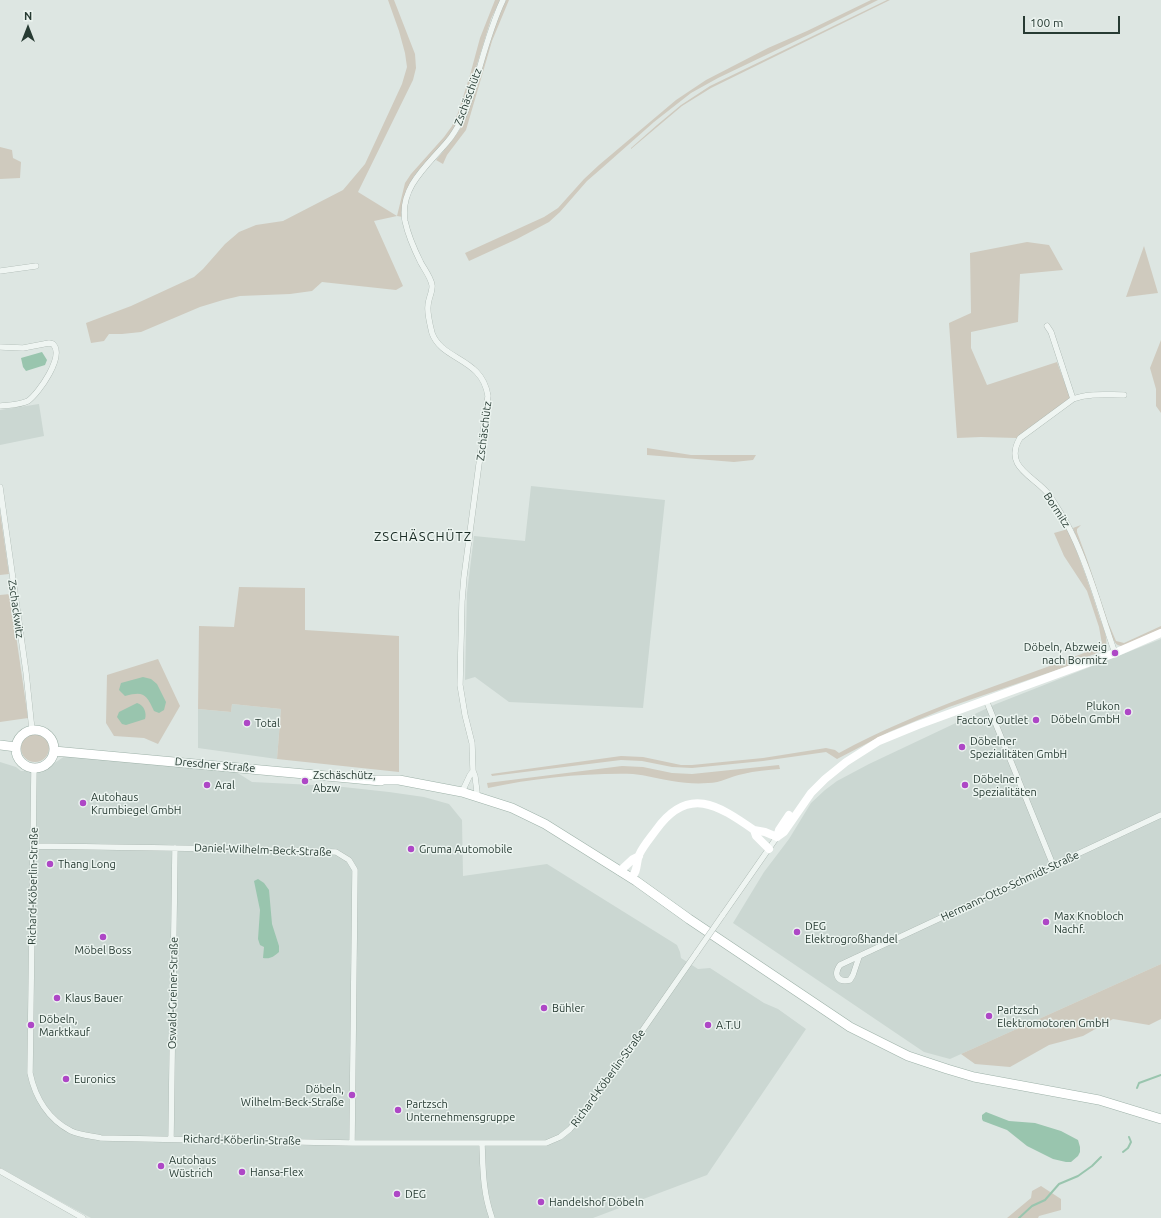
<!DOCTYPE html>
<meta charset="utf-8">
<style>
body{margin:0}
#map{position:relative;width:1161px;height:1218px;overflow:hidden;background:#dde6e2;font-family:Ubuntu,sans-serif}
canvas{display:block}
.north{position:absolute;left:8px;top:8px;width:40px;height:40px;-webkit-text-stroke:3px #ecf4f0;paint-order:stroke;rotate:0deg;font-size:11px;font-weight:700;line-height:16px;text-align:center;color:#273b33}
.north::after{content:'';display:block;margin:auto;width:14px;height:18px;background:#273b33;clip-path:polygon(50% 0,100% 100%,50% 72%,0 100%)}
.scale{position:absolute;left:1023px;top:16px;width:97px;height:18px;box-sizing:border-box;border:2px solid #273b33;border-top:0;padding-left:5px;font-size:12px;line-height:14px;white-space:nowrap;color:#273b33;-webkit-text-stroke:3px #ecf4f0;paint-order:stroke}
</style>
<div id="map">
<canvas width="1161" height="1218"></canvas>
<div class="north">N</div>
<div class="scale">100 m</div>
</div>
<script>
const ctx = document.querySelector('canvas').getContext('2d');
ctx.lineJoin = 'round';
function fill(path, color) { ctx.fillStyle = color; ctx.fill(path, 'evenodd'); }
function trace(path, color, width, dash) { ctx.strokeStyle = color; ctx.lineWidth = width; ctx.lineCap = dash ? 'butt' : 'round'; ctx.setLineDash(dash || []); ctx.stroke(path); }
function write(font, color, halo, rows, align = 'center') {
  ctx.font = font + ' Ubuntu,sans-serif'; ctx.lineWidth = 3; ctx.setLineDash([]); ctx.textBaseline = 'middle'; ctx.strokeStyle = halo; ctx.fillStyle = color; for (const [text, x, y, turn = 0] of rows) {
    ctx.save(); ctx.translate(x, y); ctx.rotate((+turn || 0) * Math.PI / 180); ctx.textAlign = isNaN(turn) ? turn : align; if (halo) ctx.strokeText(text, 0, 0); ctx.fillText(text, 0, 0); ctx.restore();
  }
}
const built = new Path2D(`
 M39,404L44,436L0,445V410Z
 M531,486L665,500L643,708L509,702L475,677L465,680L467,593L474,536L525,541Z
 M1161,639V964L950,1059L924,1052L733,923L764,872L789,839L811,803L825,790L837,781L869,764L996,704Z
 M232,704L281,709L277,759L198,748V709L231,712Z
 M65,756L233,770L252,782L334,786L389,792L424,797L449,804L462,820L463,876L547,864L677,945L680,952L681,958L698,969L710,968L764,1003L778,1009L806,1029L707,1175L593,1218H91L0,1169V762L16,767L21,771H33L50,766Z`);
const green = new Path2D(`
 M388,0H394L415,54L416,68L413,80L358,192L397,216L405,183L411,174L444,137L452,126L458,113L470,75L480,38L495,0H500L491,19L462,113L455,127L446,139L414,176L410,184L403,217L397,216L374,221L403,286L396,290L322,282L312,291L290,294L240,296L223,300L200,307L141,332L122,334H109L104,341L91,343L86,323L131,306L194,277L203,269L225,244L239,232L256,225L283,221L343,190L365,164L402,84L407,67L405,53L399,31Z
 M506,0H509L492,41L466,130L447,155L443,164L436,160L451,142L460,129L467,113L496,21Z
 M871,0H878L810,34L718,78L691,93L654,122L602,168L587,181L560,212L549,222L517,239L469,261L465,253L544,217L558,208L584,179L599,165L676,100L706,80L768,48L807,31Z
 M887,0H890L711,88L682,106L631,149V148L657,125L681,105L710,86Z
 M0,147L12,150L13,158L21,162L20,178L0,179Z
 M1027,242L1049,245L1063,270L1020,274L1018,322L971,332V348L987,385L1057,362L1071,400L1017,438L981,437L957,438L949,323L971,313L970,253Z
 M1144,246L1158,293L1126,297Z
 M1161,340V413L1156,406V389L1150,368Z
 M647,448L691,455H756L753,460L734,462L647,455Z
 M0,512L9,574L0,575Z
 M1081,525L1077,529V532L1088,562L1108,622L1116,641L1124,643L1161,626V629L1123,646C1117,646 1116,644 1113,639L1073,528Z
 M1068,529C1080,559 1091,589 1100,619C1103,626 1108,638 1106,646C1105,651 1087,657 1082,659L1083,661L949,707L889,732L837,759L826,752L763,761L692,768L672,767L642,761L621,760L492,776L491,774L621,756L643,757L681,765H692L763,758L826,748L835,750L839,753C921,708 1012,682 1099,647L1102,644L1099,627L1087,591L1064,556L1054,533Z
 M239,587L305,588V630L399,636V772L277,759L281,709L232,704L231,712L198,709L199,626L234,627Z
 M10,594L28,718L0,722V595Z
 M158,659L180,706L158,744L144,738L114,736L106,723L107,675Z
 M21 748a14 14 0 1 1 28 0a14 14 0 1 1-28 0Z
 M779,765L780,769C768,770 755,771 743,774C731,776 721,783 708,783C696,784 684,783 672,781C659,779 646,775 633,774C585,773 535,778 488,788L487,783L622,766L643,767L672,773L692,774Z
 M1161,964V1019L1149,1025L1113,1019L1083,1036L1049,1045L1010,1067L975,1064L961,1054Z
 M1041,1186L1061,1199V1210L1039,1216L1038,1218H1007L1031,1198L1032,1191Z`);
const water = new Path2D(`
 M42,352L47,360L45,365L26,371L23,367L21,358Z
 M143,677L151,679L157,684L166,702L164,710L159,713L154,711C146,693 143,691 125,696L119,690L121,683Z
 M137,703C144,705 147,713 145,719L126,725L122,724L117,717L119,712Z
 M258,879L264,883L269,890L272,924L279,946V952C273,957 271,959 263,958L264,947L260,945L258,939L260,910L254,881Z
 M986,1112L1009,1121L1035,1123L1061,1131L1078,1140L1080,1147V1152L1078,1156L1071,1162H1066L1053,1159L1027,1146L1007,1130L983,1121L982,1119V1115Z`);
const stream = new Path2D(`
 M1137,1088L1139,1083L1161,1075
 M1123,1152L1128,1148L1131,1142L1129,1137
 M1019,1218L1032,1206L1045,1200L1059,1184L1078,1176L1092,1166L1101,1157`);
const street = new Path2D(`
 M0,271L36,266
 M1047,326L1051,332L1073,399
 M0,347L23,348L49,343L53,344C65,356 39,393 28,401C20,405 9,405 0,406
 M0,487L26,672L32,730
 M1115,653C1101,614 1091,573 1073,536C1067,522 1058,509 1050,496C1037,477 1002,468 1020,438L1073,399C1089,393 1106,395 1124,395
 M986,700L1053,865
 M34,768L30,1073C35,1097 48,1119 71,1131C80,1135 91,1136 101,1138L352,1143H546L560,1137L570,1129L594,1100L697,952
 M462,792L470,775L473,771
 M475,795L477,792L475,776L473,771L472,743L465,715L460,685L462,601L464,577L488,396C482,357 442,361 432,333C430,325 427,313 428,306C428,299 433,291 432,285C431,278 425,270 421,263C415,251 408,235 405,221C399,187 429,164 448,141C455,133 459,124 464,115C479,78 485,38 503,0
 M34,846L237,849L336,852L349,860L355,870L352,1143
 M722,916L777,837
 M859,957L853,975L850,980C838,983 833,975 840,965L1161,815
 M171,1138L175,848
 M482,1144C483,1170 483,1193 492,1218
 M0,1171L83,1218`);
const secondary = new Path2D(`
 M754,830L765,832L777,837
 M777,837L784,832L811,793L825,779L846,762L879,741L918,725L1115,653L1161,633
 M777,837L779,830L789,815
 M620,871L633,859L639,856
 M631,878C638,872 636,863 639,855C643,846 651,837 656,830C688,785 718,805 754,830L756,836L769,849`);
const primary = new Path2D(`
 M16 749a19 19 0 1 1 38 0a19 19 0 1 1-38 0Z
 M0,745L16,747
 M54,751L381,781
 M376,780H399L462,792L512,808L545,824L636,881L689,919L850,1027L908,1056L947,1069L974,1077L1099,1100L1161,1119`);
const streetBridge = new Path2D(`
 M697,952L722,916`);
const markers = [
 [1115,653,4,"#ae47c6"],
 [1128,712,4,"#ae47c6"],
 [1036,720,4,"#ae47c6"],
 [247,723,4,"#ae47c6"],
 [962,747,4,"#ae47c6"],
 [305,781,4,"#ae47c6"],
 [207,785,4,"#ae47c6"],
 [965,785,4,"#ae47c6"],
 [83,803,4,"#ae47c6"],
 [411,849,4,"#ae47c6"],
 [50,864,4,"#ae47c6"],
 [1046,922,4,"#ae47c6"],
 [797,932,4,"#ae47c6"],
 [103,937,4,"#ae47c6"],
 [57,998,4,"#ae47c6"],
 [544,1008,4,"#ae47c6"],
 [989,1016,4,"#ae47c6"],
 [31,1025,4,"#ae47c6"],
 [708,1025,4,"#ae47c6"],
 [66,1079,4,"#ae47c6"],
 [352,1095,4,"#ae47c6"],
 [398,1110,4,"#ae47c6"],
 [161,1166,4,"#ae47c6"],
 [242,1172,4,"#ae47c6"],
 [397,1194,4,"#ae47c6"],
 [541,1202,4,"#ae47c6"]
];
const streetNames = [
 ["Zschäschütz",468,97,-70],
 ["Zschäschütz",484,431,-83],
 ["Bormitz",1057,510,57],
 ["Zschackwitz",16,609,82],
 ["Dresdner Straße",215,765,5],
 ["Daniel-Wilhelm-Beck-Straße",263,850,2],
 ["Richard-Köberlin-Straße",33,886,-89],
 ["Hermann-Otto-Schmidt-Straße",1010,886,-25],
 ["Oswald-Greiner-Straße",173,993,-89],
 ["Richard-Köberlin-Straße",608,1078,-54],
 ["Richard-Köberlin-Straße",242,1140,1]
];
const poiNames = [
 ["Döbeln, Abzweig",1107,647,"right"],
 ["nach Bormitz",1107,660,"right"],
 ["Plukon",1120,706,"right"],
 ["Döbeln GmbH",1120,719,"right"],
 ["Factory Outlet",1028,720,"right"],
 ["Total",255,723],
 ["Döbelner",970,741],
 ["Spezialitäten GmbH",970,754],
 ["Zschäschütz,",313,775],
 ["Abzw",313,788],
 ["Döbelner",973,779],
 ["Spezialitäten",973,792],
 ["Aral",215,785],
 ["Autohaus",91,797],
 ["Krumbiegel GmbH",91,810],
 ["Gruma Automobile",419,849],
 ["Thang Long",58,864],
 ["Max Knobloch",1054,916],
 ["Nachf.",1054,929],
 ["DEG",805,926],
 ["Elektrogroßhandel",805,939],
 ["Möbel Boss",103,950,"center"],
 ["Klaus Bauer",65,998],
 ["Bühler",552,1008],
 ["Partzsch",997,1010],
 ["Elektromotoren GmbH",997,1023],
 ["Döbeln,",39,1019],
 ["Marktkauf",39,1032],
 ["A.T.U",716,1025],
 ["Euronics",74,1079],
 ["Döbeln,",344,1089,"right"],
 ["Wilhelm-Beck-Straße",344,1102,"right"],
 ["Partzsch",406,1104],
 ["Unternehmensgruppe",406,1117],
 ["Autohaus",169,1160],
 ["Wüstrich",169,1173],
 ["Hansa-Flex",250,1172],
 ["DEG",405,1194],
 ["Handelshof Döbeln",549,1202]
];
const quarterNames = [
 ["ZSCHÄSCHÜTZ",423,537]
];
fill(built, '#cbd7d2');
fill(green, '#cfcabe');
fill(water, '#99c5ae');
trace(stream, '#99c5ae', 2);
trace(street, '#9faca6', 6);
trace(primary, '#9db1a8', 10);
trace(street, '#eff5f2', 5.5);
trace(secondary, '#fff', 8);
trace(primary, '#fff', 9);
trace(streetBridge, '#9faca6', 6, []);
trace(streetBridge, '#eff5f2', 5.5);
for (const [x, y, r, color] of markers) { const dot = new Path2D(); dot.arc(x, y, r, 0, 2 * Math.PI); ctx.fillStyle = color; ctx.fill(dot); trace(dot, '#ecf4f0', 1.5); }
write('11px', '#273b33', '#ecf4f0', streetNames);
write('11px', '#273b33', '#ecf4f0', poiNames, 'left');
ctx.letterSpacing = '1px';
write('13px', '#1a2c25', '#ecf4f0', quarterNames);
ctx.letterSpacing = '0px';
</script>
